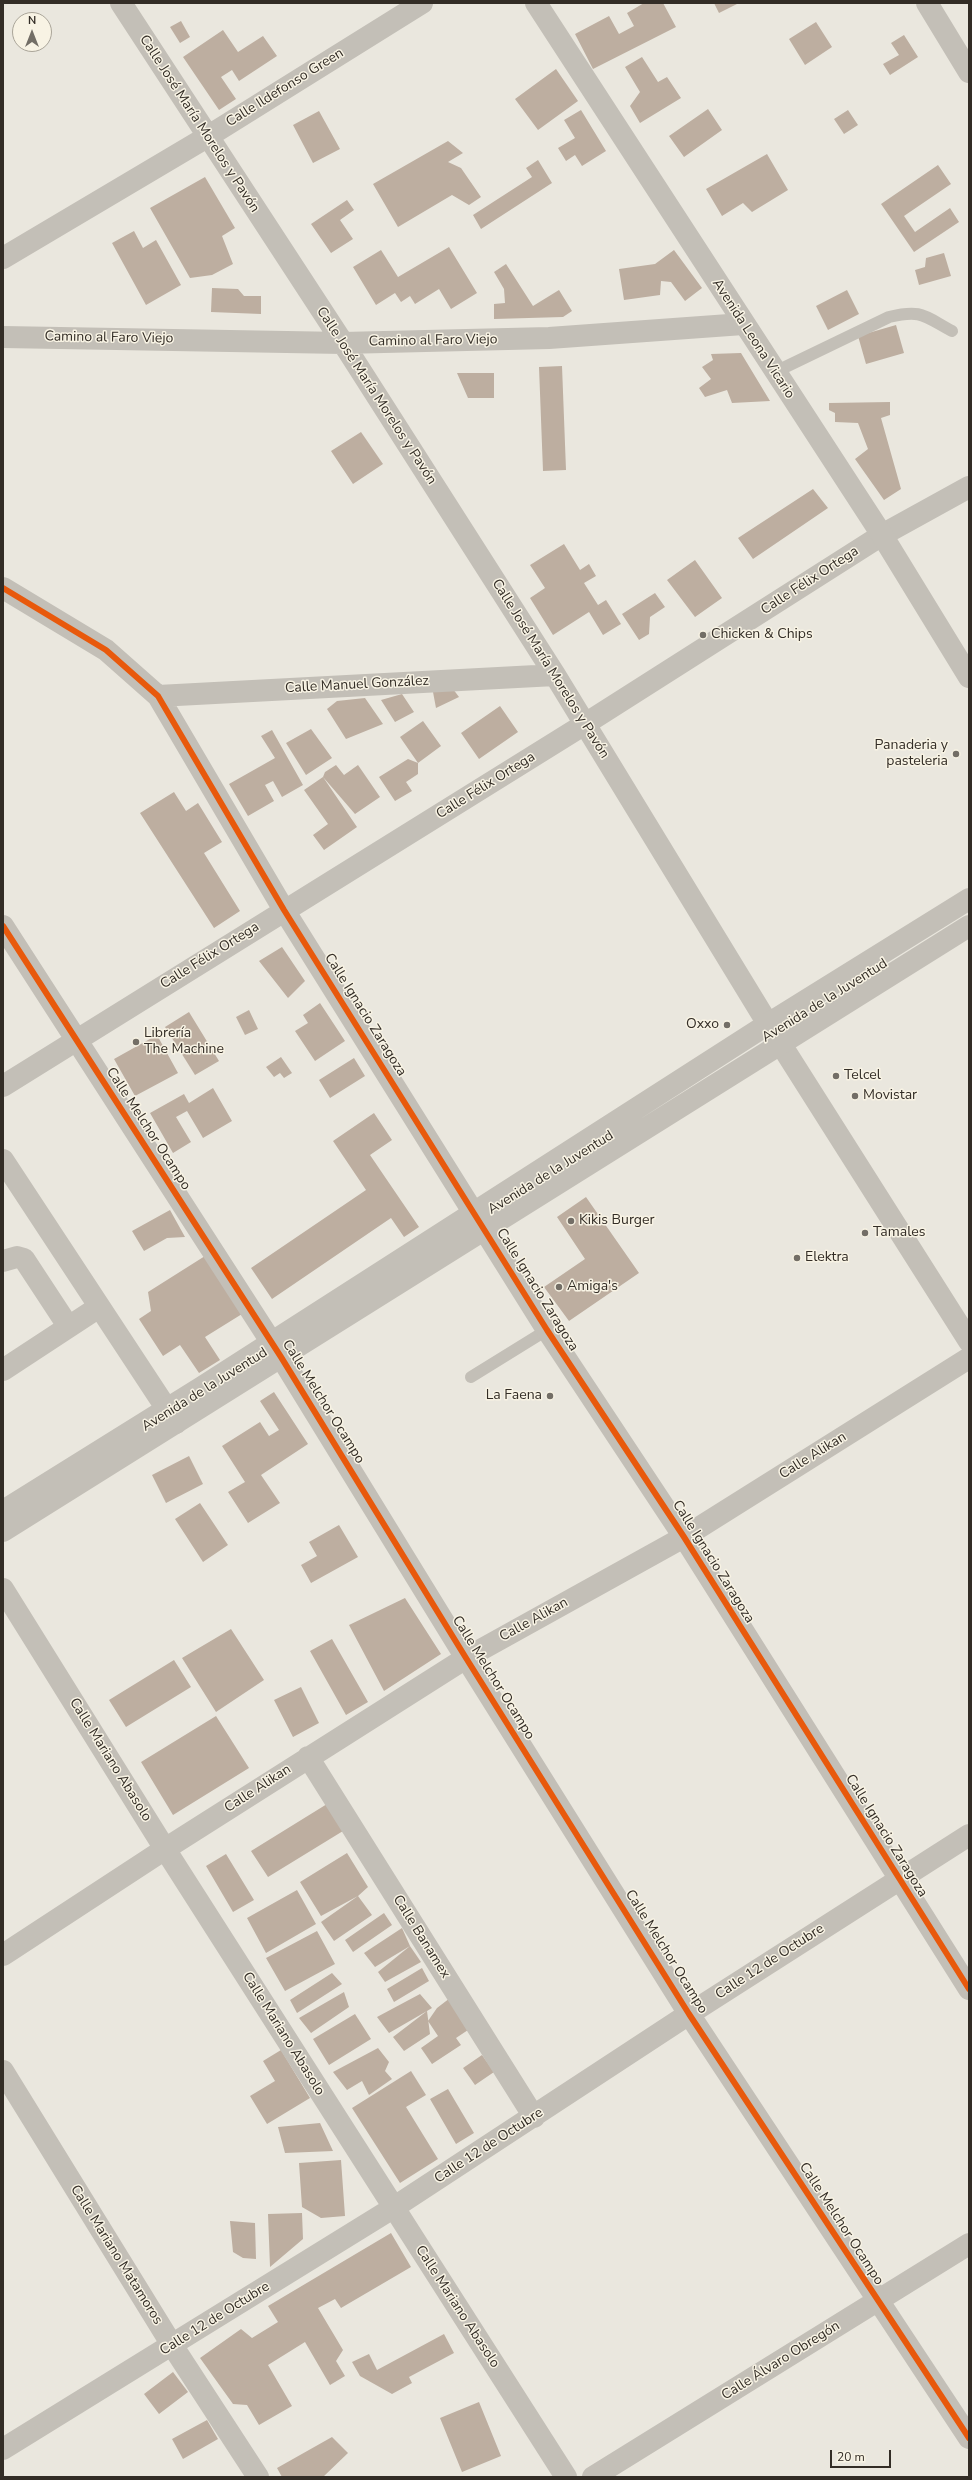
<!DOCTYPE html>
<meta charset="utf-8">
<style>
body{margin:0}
#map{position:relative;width:972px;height:2480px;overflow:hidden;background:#eae7de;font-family:"Nunito Sans",sans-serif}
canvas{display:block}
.frame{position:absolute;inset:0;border:4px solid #332d26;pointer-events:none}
.north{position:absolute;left:12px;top:12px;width:40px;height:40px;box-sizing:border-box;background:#f8f3e4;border:1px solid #a9a498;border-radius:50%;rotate:0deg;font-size:11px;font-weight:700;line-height:16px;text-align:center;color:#332d26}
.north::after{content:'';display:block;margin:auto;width:14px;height:18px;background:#736e66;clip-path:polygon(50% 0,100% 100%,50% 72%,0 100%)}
.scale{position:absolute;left:830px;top:2450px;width:61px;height:18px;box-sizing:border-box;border:2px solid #332d26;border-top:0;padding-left:5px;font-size:12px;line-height:14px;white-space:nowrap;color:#332d26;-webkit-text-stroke:3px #f8f3e4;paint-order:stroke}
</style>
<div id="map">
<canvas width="972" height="2480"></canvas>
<div class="frame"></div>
<div class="north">N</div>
<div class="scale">20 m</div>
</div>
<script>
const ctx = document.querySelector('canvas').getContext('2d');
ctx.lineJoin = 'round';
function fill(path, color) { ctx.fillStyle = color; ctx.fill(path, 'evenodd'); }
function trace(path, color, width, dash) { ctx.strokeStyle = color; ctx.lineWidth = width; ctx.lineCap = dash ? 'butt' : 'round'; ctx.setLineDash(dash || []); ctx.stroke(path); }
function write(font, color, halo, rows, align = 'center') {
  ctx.font = font + ' "Nunito Sans",sans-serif'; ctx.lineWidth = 3; ctx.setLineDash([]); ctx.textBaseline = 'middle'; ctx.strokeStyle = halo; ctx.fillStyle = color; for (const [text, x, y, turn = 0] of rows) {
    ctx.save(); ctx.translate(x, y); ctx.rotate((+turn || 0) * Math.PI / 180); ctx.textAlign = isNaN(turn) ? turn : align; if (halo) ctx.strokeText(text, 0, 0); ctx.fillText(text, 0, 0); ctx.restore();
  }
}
const building = new Path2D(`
 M644,3H663L676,27L593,69L575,34L609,16L619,34L634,26L627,13Z
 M714,3H736L737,4L719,13Z
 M181,21L190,37L180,43L170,27Z
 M816,22L832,47L805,65L789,39Z
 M223,30L238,52L263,36L277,56L239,81L232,70L221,77L236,99L219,110L183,57Z
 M904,35L918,57L890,75L883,64L899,55L891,43Z
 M642,57L658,82L667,77L681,98L640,123L630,106L640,92L625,67Z
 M556,69L578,101L538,130L515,99Z
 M708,109L722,130L684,157L669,136Z
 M581,110L606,151L582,166L575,155L566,161L558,148L575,138L564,120Z
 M848,110L858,125L844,134L834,119Z
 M319,111L340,149L313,163L293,125Z
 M448,141L463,153L448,162L461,168L481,197L469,205L452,195L398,227L373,184Z
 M767,154L788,190L752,212L743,203L722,216L706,189Z
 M538,160L552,183L481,229L473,215L532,177L526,168Z
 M938,165L951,184L904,216L915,232L950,208L959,222L914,252L881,204Z
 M205,177L235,228L222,236L233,264L212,275L190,278L150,208Z
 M347,200L354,210L340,220L353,239L331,253L311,224Z
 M134,231L143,248L156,240L181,285L146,305L112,243Z
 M449,247L477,293L451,309L439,289L415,304L410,296L401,302L395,293L376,305L353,267L381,250L398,277Z
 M674,250L702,288L685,301L671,282L661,281L660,295L624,300L619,269L655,264Z
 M944,253L951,276L919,285L915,270L925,267L926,258Z
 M506,264L533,306L559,290L572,311L563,317L494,319V304L505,303L504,289L494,272Z
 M212,288L238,289L244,296H261V314L211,312Z
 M847,290L859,314L828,330L816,306Z
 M896,325L904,353L866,364L858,336Z
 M741,353L770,401L732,403L727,390L705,397L699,388L711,379L702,367L713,360L711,354Z
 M562,366L566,470L543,471L539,367Z
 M457,373H494V398H468Z
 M890,402V415L881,418L901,489L884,500L855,459L868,449L858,423L835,422V413L829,410V403Z
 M361,432L383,464L353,484L331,451Z
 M813,489L828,508L753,559L738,538Z
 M564,544L580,570L589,564L596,576L584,583L598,605L606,600L621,624L603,635L589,612L553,635L530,598L545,588L530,565Z
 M695,560L722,598L695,617L667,580Z
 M655,593L665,607L650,617L649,634L639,640L622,614Z
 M453,689L459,697L436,708L433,692Z
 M402,694L414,712L395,722L381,700Z
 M365,698L383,724L346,739L327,709L337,701Z
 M500,706L518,732L479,759L461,733Z
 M423,721L441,746L418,763L400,737Z
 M311,729L332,758L306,775L286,743Z
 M272,730L303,785L282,797L273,781L265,785L274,801L248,816L229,784L275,758L261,736Z
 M408,759L418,763V774L406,782L412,791L395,801L379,777Z
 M336,765L344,775L358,765L380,797L355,814L323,777L325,772Z
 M323,777L357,827L324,850L313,835L328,824L304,790Z
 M174,792L186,811L198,803L222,842L204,853L240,911L214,928L140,813Z
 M282,947L305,981L288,998L259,961Z
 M320,1003L345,1041L315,1061L295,1031L308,1023L303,1015Z
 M249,1010L258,1029L245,1035L236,1017Z
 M189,1012L219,1061L195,1075L165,1027Z
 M157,1035L178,1073L135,1096L114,1059Z
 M281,1057L292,1073L284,1078L280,1073L274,1077L266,1067Z
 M354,1058L365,1076L330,1098L319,1080Z
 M213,1088L232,1121L203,1138L187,1111L176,1117L191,1142L173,1153L150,1113L184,1094L189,1103Z
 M374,1113L392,1140L370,1155L419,1227L404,1237L391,1218L272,1299L251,1268L366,1190L333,1141Z
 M586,1197L639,1273L569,1321L544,1287L585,1259L557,1217Z
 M170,1210L185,1237L167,1238L144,1251L132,1231Z
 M205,1256L242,1314L205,1337L220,1360L199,1373L180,1345L163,1356L139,1319L151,1311L148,1292Z
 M274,1392L308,1444L261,1475L280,1503L248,1523L228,1492L245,1482L222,1446L260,1422L269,1436L279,1430L260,1401Z
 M189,1456L203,1484L166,1503L152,1475Z
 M200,1503L228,1545L203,1562L175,1519Z
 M339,1525L358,1557L311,1583L301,1565L317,1556L309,1542Z
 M405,1598L441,1654L384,1691L349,1625Z
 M231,1629L264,1680L216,1712L182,1658Z
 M332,1639L368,1702L346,1715L310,1651Z
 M174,1660L191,1687L126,1727L109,1700Z
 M301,1687L319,1723L293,1737L274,1700Z
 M216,1716L249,1768L173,1815L141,1762Z
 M327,1804L343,1831L268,1877L251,1851Z
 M347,1853L368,1887L358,1896L321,1916L300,1882Z
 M226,1854L254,1900L233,1912L206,1866Z
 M297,1890L316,1924L266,1953L247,1918Z
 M358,1896L372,1915L334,1941L321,1922Z
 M384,1913L392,1925L353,1952L345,1940Z
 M402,1928L410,1946L375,1967L364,1953Z
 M317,1931L335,1964L285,1991L266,1958Z
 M410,1946L421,1962L385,1982L378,1972Z
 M422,1968L429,1981L394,2002L387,1989Z
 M332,1973L342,1984L297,2013L290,2000Z
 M344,1992L349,2007L311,2033L299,2018Z
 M420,1994L432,2008L427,2011L430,2034L404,2051L393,2037L427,2011L389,2033L377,2017Z
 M450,1998L471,2028L456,2038L461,2045L432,2064L421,2048L438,2036L428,2021L437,2008Z
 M355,2014L371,2039L329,2065L313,2039Z
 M378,2048L389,2062L385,2071L392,2079L369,2095L362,2081L347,2090L333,2072Z
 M281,2050L310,2098L267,2124L250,2096L275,2081L263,2061Z
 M482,2055L494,2072L475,2085L463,2068Z
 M411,2071L426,2095L406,2107L438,2159L400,2183L352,2108Z
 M448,2089L474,2133L456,2144L430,2099Z
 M320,2123L333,2151L285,2153L278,2127Z
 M341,2160L345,2216L321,2218L302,2207L299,2163Z
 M302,2213L303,2239L270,2267L268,2214Z
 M230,2221L255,2223L256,2259L243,2258L233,2252Z
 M391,2233L411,2267L341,2308L335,2299L318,2308L343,2350L336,2361L345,2376L330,2385L305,2342L268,2365L292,2406L259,2425L247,2405L233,2404L200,2358L241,2329L252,2338L278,2322L268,2306Z
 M444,2334L454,2353L409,2377L412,2383L392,2394L360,2376L352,2362L369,2354L377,2370Z
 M173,2372L188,2392L159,2414L144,2394Z
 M479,2402L501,2456L462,2472L440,2418Z
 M207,2420L218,2439L183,2459L172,2439Z
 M332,2437L348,2453L323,2477H282L277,2468Z`);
const service = new Path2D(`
 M775,372L889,317C922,309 924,316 952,331
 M471,1377L547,1330`);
const minor = new Path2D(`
 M121,3L343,343L555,675L768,1024L969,1341
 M927,3L969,72
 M3,258L207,137L422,3
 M3,337L343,343L549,338L743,324
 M3,588L106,650L158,696L284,910L547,1330L684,1537L969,1989
 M158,696L555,675
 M3,926L281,1357L466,1658L689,2014L969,2438
 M3,1086L585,724L882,535L969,487
 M3,1160L176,1423
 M3,1261L17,1257L24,1259L68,1326
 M3,1370L99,1307
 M3,1589L165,1849L566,2477
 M308,1757L534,2117
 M3,1955L165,1849L466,1658L684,1537L969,1358
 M3,2071L172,2345L258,2477
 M3,2449L393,2208L689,2014L969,1835
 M593,2477L969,2244`);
const tertiary = new Path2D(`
 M536,3L882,535L969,677
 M3,1511L202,1387L768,1024L969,899
 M3,1531L969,926`);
const cycleway = new Path2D(`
 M3,588L106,650L158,696L284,910L547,1330L684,1537L969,1989
 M3,926L281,1357L466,1658L689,2014L969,2438`);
const markers = [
 [703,635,4,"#736e66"],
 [956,754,4,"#736e66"],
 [727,1025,4,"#736e66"],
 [136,1042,4,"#736e66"],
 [836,1076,4,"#736e66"],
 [855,1096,4,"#736e66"],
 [571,1221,4,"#736e66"],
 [865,1233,4,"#736e66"],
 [797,1258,4,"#736e66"],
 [559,1287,4,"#736e66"],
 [550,1396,4,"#736e66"]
];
const streetNames = [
 ["Calle Ildefonso Green",285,88,-32],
 ["Calle José María Morelos y Pavón",199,124,57],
 ["Camino al Faro Viejo",109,338,1],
 ["Avenida Leona Vicario",753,339,57],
 ["Camino al Faro Viejo",433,341,-1],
 ["Calle José María Morelos y Pavón",376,396,57],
 ["Calle Félix Ortega",810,581,-33],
 ["Calle José María Morelos y Pavón",550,669,58],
 ["Calle Manuel González",357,685,-3],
 ["Calle Félix Ortega",486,786,-32],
 ["Calle Félix Ortega",210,956,-32],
 ["Avenida de la Juventud",825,1001,-32],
 ["Calle Ignacio Zaragoza",365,1015,58],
 ["Calle Melchor Ocampo",148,1129,57],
 ["Avenida de la Juventud",551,1173,-32],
 ["Calle Ignacio Zaragoza",537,1290,58],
 ["Avenida de la Juventud",205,1390,-32],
 ["Calle Melchor Ocampo",323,1402,58],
 ["Calle Alikan",813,1456,-32],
 ["Calle Ignacio Zaragoza",713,1562,58],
 ["Calle Alikan",534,1620,-29],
 ["Calle Melchor Ocampo",493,1678,58],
 ["Calle Mariano Abasolo",110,1760,58],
 ["Calle Alikan",258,1789,-33],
 ["Calle Ignacio Zaragoza",886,1836,58],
 ["Calle Banamex",421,1937,58],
 ["Calle Melchor Ocampo",666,1952,58],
 ["Calle 12 de Octubre",770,1962,-33],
 ["Calle Mariano Abasolo",283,2034,58],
 ["Calle 12 de Octubre",489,2146,-33],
 ["Calle Melchor Ocampo",841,2224,57],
 ["Calle Mariano Matamoros",116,2255,58],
 ["Calle Mariano Abasolo",457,2307,57],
 ["Calle 12 de Octubre",215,2319,-32],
 ["Calle Álvaro Obregón",781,2361,-32]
];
const poiNames = [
 ["Chicken & Chips",711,635],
 ["Panaderia y",948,746,"right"],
 ["pasteleria",948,762,"right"],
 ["Oxxo",719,1025,"right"],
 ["Librería",144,1034],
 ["The Machine",144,1050],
 ["Telcel",844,1076],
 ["Movistar",863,1096],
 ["Kikis Burger",579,1221],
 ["Tamales",873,1233],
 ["Elektra",805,1258],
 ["Amiga's",567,1287],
 ["La Faena",542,1396,"right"]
];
fill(building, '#bdaea0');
trace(service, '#c3bfb7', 12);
trace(minor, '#c3bfb7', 22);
trace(tertiary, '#c3bfb7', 22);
trace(cycleway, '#e8590c', 6);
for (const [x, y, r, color] of markers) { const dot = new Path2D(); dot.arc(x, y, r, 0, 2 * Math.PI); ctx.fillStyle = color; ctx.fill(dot); trace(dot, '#f8f3e4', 1.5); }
write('14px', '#332d26', '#f8f3e4', streetNames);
write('14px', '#332d26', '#f8f3e4', poiNames, 'left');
</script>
